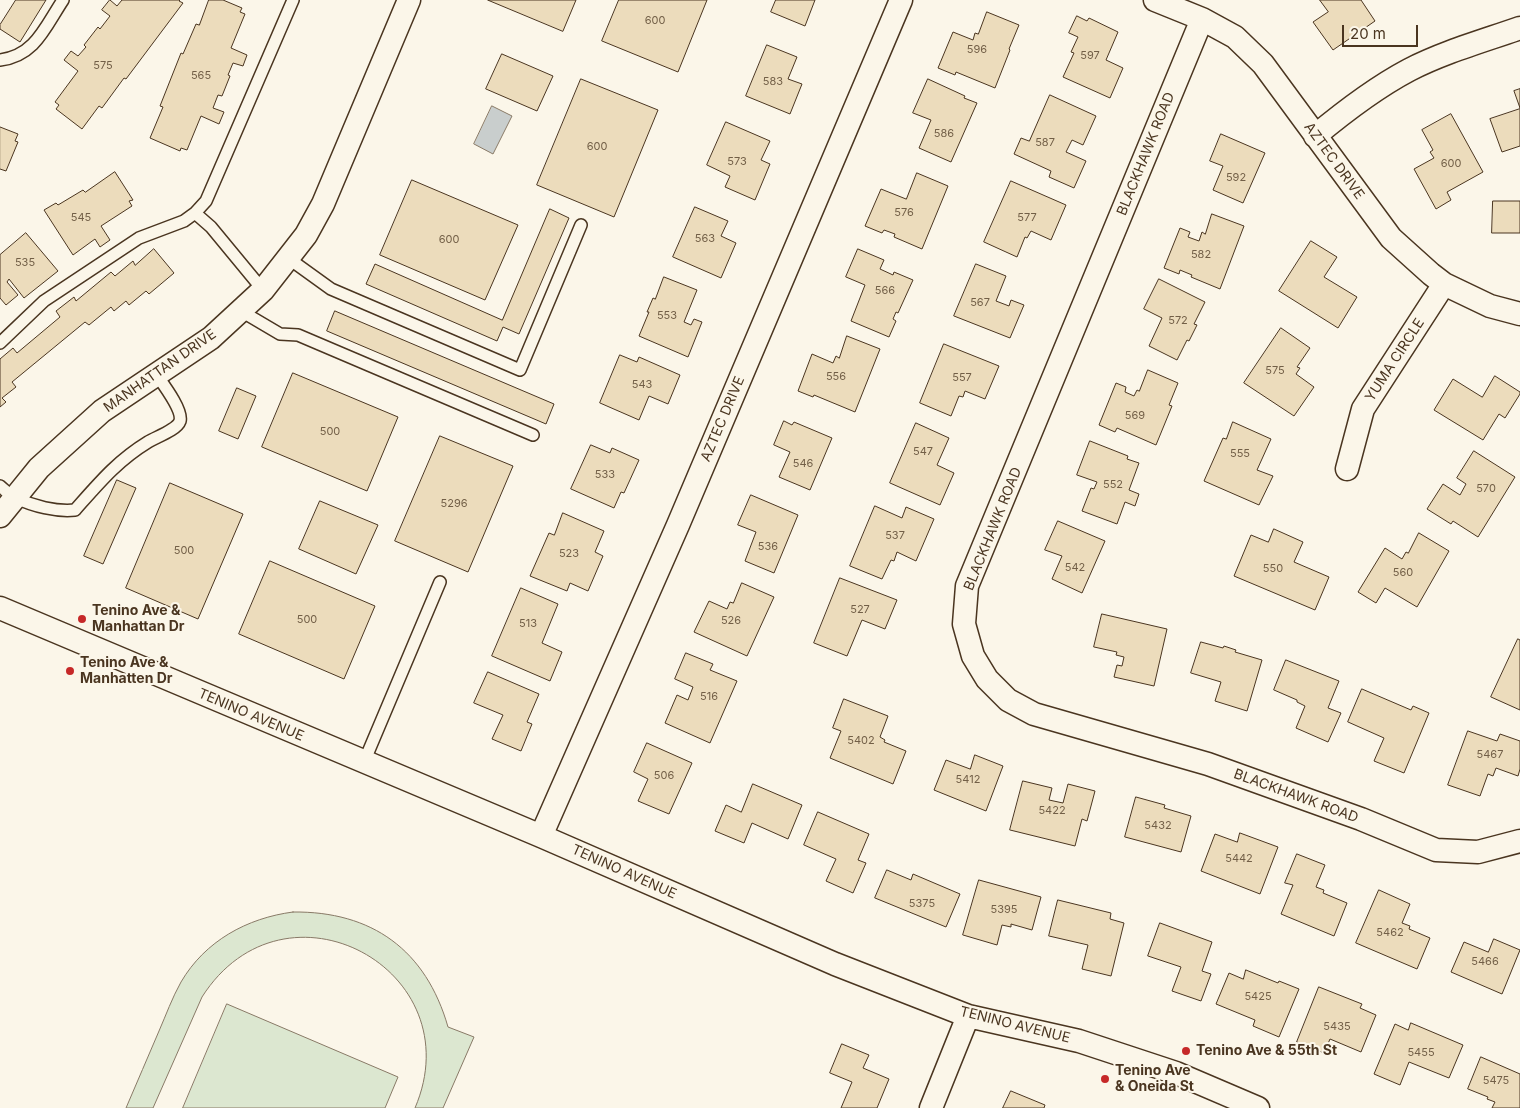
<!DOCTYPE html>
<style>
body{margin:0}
#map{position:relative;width:1520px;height:1108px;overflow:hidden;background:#fbf6e9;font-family:Inter,sans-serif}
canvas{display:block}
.scale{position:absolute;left:1342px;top:25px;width:76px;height:22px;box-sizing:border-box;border:2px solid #4a3520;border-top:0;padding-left:6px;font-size:15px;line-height:18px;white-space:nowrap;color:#4a3520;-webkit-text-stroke:4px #fbf6e9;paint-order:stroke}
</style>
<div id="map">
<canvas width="1520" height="1108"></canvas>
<div class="scale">20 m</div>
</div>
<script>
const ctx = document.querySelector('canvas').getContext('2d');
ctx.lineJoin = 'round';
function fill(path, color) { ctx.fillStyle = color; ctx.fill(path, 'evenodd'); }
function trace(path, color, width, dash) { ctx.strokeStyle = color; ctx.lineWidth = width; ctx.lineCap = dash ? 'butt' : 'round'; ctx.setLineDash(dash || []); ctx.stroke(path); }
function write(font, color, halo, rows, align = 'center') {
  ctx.font = font + ' Inter,sans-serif'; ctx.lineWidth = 4; ctx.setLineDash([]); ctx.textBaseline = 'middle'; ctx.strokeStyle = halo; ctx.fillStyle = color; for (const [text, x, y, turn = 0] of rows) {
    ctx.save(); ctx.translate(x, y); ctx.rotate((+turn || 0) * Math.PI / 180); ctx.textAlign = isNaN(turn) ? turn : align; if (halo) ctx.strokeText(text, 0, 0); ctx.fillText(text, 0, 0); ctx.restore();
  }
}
const green = new Path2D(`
 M293,912C372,911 426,950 448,1027L474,1037L443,1108H415C474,970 285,867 202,997L153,1108H126C137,1082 148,1057 159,1031C166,1015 172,998 181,982C205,941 247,918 293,912Z
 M227,1004L398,1077L385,1108H183Z`);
const water = new Path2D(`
 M492,106L512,116L493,154L474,144Z`);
const building = new Path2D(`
 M16,0H46L20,42L0,29V25Z
 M110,0L117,6L122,0H180L179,1L183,3L126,79L124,78L102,108L99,106L82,129L56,109L59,105L55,102L78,71L64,60L71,51L78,56L86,47L84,45L98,27L100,29L110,16L102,10Z
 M209,0H223L242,8L240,12L245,14L231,48L247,55L243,66L233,63L228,75L230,76L222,96L218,95L213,108L224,112L219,124L201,116L187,150L181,148L180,151L150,138L163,107L160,106L181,53L183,54L196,24L199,25Z
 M488,0H576L563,31Z
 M619,0H707L678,72L602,41Z
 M776,0H815L805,26L771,12Z
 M1320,0H1361L1375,21L1333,50L1313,22L1328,12Z
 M987,12L1019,25L1009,49L1010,50L995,88L956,72L955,75L938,68L953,32L973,40L975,33L978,34Z
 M1077,16L1087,21L1089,18L1118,32L1106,60L1123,68L1110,98L1063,77L1074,53L1071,52L1078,37L1069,33Z
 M767,45L797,57L788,79L802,84L790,114L746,96Z
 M502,54L553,76L537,111L486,89Z
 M581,79L658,110L614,217L537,185Z
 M928,79L965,96L964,98L977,103L951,162L919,148L931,120L913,113Z
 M1520,89V108L1514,91Z
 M1050,95L1096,116L1083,145L1072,140L1066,152L1086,161L1074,188L1049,177L1051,171L1014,154L1021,138L1029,141Z
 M1520,109V146L1502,152L1490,119Z
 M1451,114L1483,172L1447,192L1451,200L1436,209L1414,169L1434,158L1430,152L1433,150L1422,130Z
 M726,122L770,141L761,160L770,164L755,200L725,187L730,176L707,165Z
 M0,127L18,134L15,141L18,142L6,171L0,169Z
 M1221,134L1265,153L1243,203L1213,190L1223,166L1210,161Z
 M115,172L133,200L129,201L132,206L101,226L110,240L100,247L95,239L73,255L44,210L56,203L58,205L83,190L85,192Z
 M917,173L948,186L922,249L894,237L895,234L884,230L882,233L865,226L881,189L906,199Z
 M412,180L518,225L485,300L380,255Z
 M1011,181L1066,205L1051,240L1031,231L1027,238L1025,237L1017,257L984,242Z
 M1493,201H1520V233H1492Z
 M695,207L728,221L721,236L736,243L721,278L673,257Z
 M550,209L569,218L519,334L503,327L497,341L366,284L375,264L502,320Z
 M1212,214L1244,226L1220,289L1191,277L1192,275L1180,270L1179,274L1164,268L1180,228L1190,232L1188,237L1199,241L1202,232L1205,234Z
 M26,233L58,271L24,298L9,279L7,282L18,295L6,305L0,298V255Z
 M1311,241L1337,257L1324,277L1357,297L1338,328L1279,291Z
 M154,249L174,273L149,294L146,291L129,305L126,301L114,311L111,307L89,325L85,322L12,382L16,387L2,398L6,402L0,407V359L13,348L17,353L60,317L56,311L74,297L76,301L111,272L115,276L133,261L135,265Z
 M858,249L884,260L880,269L893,275L894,272L913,280L898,313L896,312L893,319L896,321L889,337L851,321L865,285L846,277Z
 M976,264L1006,276L996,301L1009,306L1011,300L1024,305L1010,338L954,316Z
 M664,277L697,290L684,322L691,325L694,319L702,322L688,357L639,336L649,312H647L653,298L655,299Z
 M1159,279L1205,302L1194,324L1197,325L1189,341L1187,340L1177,360L1149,346L1162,318L1144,309Z
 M335,311L554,404L546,424L327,331Z
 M1281,328L1310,348L1297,367L1300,368L1296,374L1314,387L1294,416L1244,383Z
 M847,336L880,349L855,412L814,395L813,397L798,391L812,354L833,363L836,356L839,358Z
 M944,344L999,366L985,399L965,391L963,397L959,396L951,416L920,403Z
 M620,355L637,362L639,357L680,375L668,404L649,396L639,420L600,403Z
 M1148,370L1178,383L1169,405L1172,406L1156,445L1117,428L1115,432L1099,425L1116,383L1126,387L1125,392L1134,396L1137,390L1139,391Z
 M293,373L398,417L367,491L262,447Z
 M1495,376L1520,392V394L1505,418L1499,414L1483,440L1434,410L1453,379L1482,397Z
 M237,388L256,396L238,439L219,431Z
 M784,421L792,425L794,422L832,438L810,490L779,477L790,452L774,445Z
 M1233,422L1271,439L1257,470L1273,476L1259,505L1204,481L1223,438L1226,439Z
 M916,423L949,438L937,465L954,473L940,505L890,483Z
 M440,436L513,466L468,572L395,541Z
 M1090,441L1128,456L1127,459L1139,463L1129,490L1139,494L1135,506L1125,502L1117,524L1082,511L1091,488L1094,489L1097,482L1077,475Z
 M591,445L610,453L612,448L639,460L624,493L621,492L614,508L571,489Z
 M1474,451L1515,477L1478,537L1453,521L1451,524L1427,509L1443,484L1460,495L1466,484L1457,478Z
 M117,480L136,488L103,564L84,556Z
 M170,483L243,514L198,619L126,588Z
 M751,495L798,515L774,573L745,561L756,532L738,525Z
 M320,501L378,525L356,574L299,549Z
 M875,506L902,518L906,507L934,519L916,561L897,552L894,561L891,560L882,579L850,566Z
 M563,513L604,531L595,552L603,556L588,591L570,583L567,591L530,576L549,533L554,535Z
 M1058,521L1105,541L1082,593L1052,579L1062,556L1045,550Z
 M1274,529L1303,542L1294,562L1329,577L1315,610L1234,576L1251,535L1268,542Z
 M1419,533L1449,551L1417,607L1385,588L1376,603L1358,592L1385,548L1402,559L1406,552L1408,553Z
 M270,561L375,606L344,679L239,634Z
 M840,578L897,600L885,629L862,620L847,656L814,643Z
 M742,583L774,597L747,656L694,632L709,601L727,609L730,602L733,603Z
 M521,588L558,604L542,643L562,652L550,681L492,656Z
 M1102,614L1167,629L1154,686L1114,677L1117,665L1122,666L1124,657L1116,655L1117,652L1094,647Z
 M1518,639L1520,640V710L1491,697Z
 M1201,642L1223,648L1224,646L1236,650L1235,652L1262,660L1247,711L1215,701L1221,682L1191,673Z
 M686,653L713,664L710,670L737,681L710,743L665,723L677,695L688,700L693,687L675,679Z
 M1286,660L1339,681L1328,708L1341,713L1328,742L1296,728L1305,706L1297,702V700L1274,690Z
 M488,672L539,694L527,722L532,724L521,751L492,739L503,715L474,703Z
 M1362,689L1411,710L1413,706L1429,713L1404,773L1374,761L1384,738L1348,722Z
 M844,699L888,716L880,737L885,740L884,742L906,751L893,784L830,758L841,731L833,728Z
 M1468,731L1497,741L1500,734L1520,741V769L1518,776L1496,768L1493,776L1488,774L1480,796L1448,785Z
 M647,743L692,763L669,814L638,801L648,779L634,772Z
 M975,755L1003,766L986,811L934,790L946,760L970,769Z
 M1023,781L1052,788L1049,800L1063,803L1068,784L1095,791L1087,821L1082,819L1075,846L1010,830Z
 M753,784L802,805L788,839L752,823L744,843L715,831L726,805L741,812Z
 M1136,797L1165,805L1164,808L1191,816L1181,852L1125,837Z
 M818,812L869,834L858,860L866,863L853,893L826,881L836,859L804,845Z
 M1240,833L1278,847L1260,894L1201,871L1215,834L1237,842Z
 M1297,854L1325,865L1316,887L1324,890L1323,893L1347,903L1334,936L1281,914L1293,885L1285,883Z
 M887,870L911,880L913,874L960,894L946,927L875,898Z
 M979,880L1041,897L1032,930L1011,924V927L1002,925L997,945L963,935Z
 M1379,890L1410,904L1402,923L1410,926L1409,929L1430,938L1417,969L1356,943Z
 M1058,900L1111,913L1110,919L1124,923L1111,976L1082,969L1088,945L1049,936Z
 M1160,923L1212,942L1202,971L1211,974L1201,1001L1172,991L1181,967L1148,956Z
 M1494,939L1520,950L1502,994L1451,972L1464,942L1488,952Z
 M1246,970L1278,983L1279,981L1299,989L1279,1037L1253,1026L1255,1020L1216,1004L1229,973L1243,979Z
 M1319,987L1362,1004L1360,1008L1376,1015L1361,1052L1330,1039L1324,1053L1297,1042Z
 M1411,1023L1463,1045L1449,1078L1409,1062L1400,1085L1374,1074L1395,1024L1408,1030Z
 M842,1044L869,1055L863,1068L889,1079L877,1108H841L852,1082L830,1073Z
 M1481,1057L1520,1074V1108H1492L1495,1102L1487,1099L1488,1097L1468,1089Z
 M1011,1091L1045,1105L1044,1108H1003Z`);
const service = new Path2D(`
 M0,60C35,56 45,27 63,0
 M195,213L211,227L263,290
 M288,258L331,289L520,370L581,225
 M241,311L280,334L298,335L533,435
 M0,343L44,301L139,238L184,221L195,213L206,201L293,0
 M0,486C5,490 10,496 16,498C33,506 56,512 75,510C99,483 117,461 148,442C156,437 177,430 180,421C183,410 163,384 156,374
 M364,762L440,582`);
const minor = new Path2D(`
 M1155,0L1202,19L1235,37L1263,64L1391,238L1431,274L1444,284L1490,306L1520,314
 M1202,19L967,586L964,624L973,656L987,679L1008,700L1034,714L1208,764L1361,819L1436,850L1478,852L1520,841
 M1315,136C1345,111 1375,88 1409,70C1444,52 1483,41 1520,28
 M1347,469L1363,409L1444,284
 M0,516L39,468L102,411L211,338L263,290L306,235L323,204L409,0
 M0,608L541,836L835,964L968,1016L1079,1041L1176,1073L1258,1108
 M541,836L678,525L901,0
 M931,1108L968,1016`);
const markers = [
 [82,619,5,"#c62828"],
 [70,671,5,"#c62828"],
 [1186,1051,5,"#c62828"],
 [1105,1079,5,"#c62828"]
];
const numberNames = [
 ["600",655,21],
 ["596",977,50],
 ["597",1090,56],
 ["575",103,66],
 ["565",201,76],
 ["583",773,82],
 ["586",944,134],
 ["587",1045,143],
 ["600",597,147],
 ["573",737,162],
 ["600",1451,164],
 ["592",1236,178],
 ["576",904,213],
 ["545",81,218],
 ["577",1027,218],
 ["563",705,239],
 ["600",449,240],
 ["582",1201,255],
 ["535",25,263],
 ["566",885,291],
 ["567",980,303],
 ["553",667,316],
 ["572",1178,321],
 ["575",1275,371],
 ["556",836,377],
 ["557",962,378],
 ["543",642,385],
 ["569",1135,416],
 ["500",330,432],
 ["547",923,452],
 ["555",1240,454],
 ["546",803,464],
 ["533",605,475],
 ["552",1113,485],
 ["570",1486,489],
 ["5296",454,504],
 ["537",895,536],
 ["536",768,547],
 ["500",184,551],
 ["523",569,554],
 ["542",1075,568],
 ["550",1273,569],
 ["560",1403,573],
 ["527",860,610],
 ["500",307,620],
 ["526",731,621],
 ["513",528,624],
 ["516",709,697],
 ["5402",861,741],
 ["5467",1490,755],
 ["506",664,776],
 ["5412",968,780],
 ["5422",1052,811],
 ["5432",1158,826],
 ["5442",1239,859],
 ["5375",922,904],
 ["5395",1004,910],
 ["5462",1390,933],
 ["5466",1485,962],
 ["5425",1258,997],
 ["5435",1337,1027],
 ["5455",1421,1053],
 ["5475",1496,1081]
];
const streetNames = [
 ["BLACKHAWK ROAD",1146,154,-68],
 ["AZTEC DRIVE",1334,161,54],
 ["YUMA CIRCLE",1395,360,-57],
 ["MANHATTAN DRIVE",160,371,-35],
 ["AZTEC DRIVE",723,419,-67],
 ["BLACKHAWK ROAD",993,529,-68],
 ["TENINO AVENUE",251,715,23],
 ["BLACKHAWK ROAD",1296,796,20],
 ["TENINO AVENUE",624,872,24],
 ["TENINO AVENUE",1015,1025,14]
];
const poiNames = [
 ["Tenino Ave &",92,611],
 ["Manhattan Dr",92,627],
 ["Tenino Ave &",80,663],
 ["Manhatten Dr",80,679],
 ["Tenino Ave & 55th St",1196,1051],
 ["Tenino Ave",1115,1071],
 ["& Oneida St",1115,1087]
];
fill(green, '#dce7d0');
trace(green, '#887966', 1);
fill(water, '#c9cecd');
trace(water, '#887966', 1);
fill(building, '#ecdcbc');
trace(building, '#4a3520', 1);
trace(service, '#4a3520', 14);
trace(minor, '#4a3520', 25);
trace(service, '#fbf6e9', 11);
trace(minor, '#fbf6e9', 22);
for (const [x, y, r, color] of markers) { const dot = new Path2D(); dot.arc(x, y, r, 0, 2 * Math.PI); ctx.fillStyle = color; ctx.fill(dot); trace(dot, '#fbf6e9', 2); }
write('11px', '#725f47', null, numberNames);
write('14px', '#4a3520', '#fbf6e9', streetNames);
write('bold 14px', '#4a3520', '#fbf6e9', poiNames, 'left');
</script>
